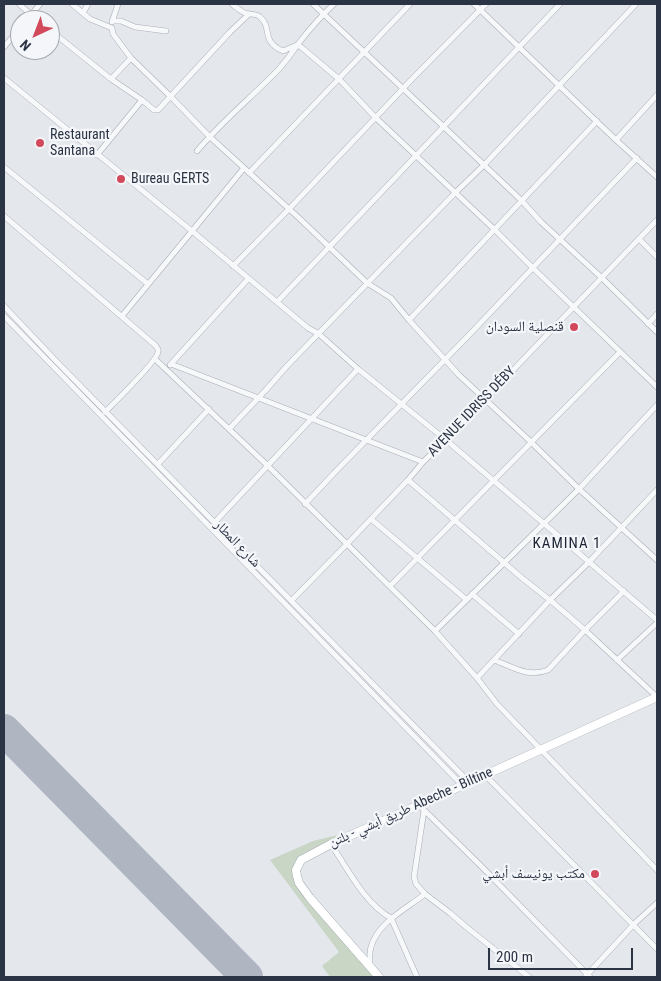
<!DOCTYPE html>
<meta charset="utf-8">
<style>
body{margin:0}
#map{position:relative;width:661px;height:981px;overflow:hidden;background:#e4e7ec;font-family:"Roboto Condensed",sans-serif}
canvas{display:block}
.frame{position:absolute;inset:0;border:5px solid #2b3445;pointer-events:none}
.north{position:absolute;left:10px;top:10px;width:50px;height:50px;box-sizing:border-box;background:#f4f6f9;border:1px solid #a4a8b1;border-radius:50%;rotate:223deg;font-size:14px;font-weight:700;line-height:20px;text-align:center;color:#2b3445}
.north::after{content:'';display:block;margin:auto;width:18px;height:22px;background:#d1495b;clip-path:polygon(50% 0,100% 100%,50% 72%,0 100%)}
.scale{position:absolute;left:488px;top:948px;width:145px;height:22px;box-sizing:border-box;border:2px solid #2b3445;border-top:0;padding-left:6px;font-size:15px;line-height:18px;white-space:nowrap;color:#2b3445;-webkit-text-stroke:4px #f4f6f9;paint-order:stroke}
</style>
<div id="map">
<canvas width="661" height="981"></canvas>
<div class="frame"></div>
<div class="north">N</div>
<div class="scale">200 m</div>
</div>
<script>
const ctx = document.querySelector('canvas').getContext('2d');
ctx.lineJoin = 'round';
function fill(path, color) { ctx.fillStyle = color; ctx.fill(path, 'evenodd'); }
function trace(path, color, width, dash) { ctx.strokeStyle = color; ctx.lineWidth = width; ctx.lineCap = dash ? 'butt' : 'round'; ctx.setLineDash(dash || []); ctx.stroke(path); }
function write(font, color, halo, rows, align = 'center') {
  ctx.font = font + ' "Roboto Condensed","Noto Naskh Arabic",sans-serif'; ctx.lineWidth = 4.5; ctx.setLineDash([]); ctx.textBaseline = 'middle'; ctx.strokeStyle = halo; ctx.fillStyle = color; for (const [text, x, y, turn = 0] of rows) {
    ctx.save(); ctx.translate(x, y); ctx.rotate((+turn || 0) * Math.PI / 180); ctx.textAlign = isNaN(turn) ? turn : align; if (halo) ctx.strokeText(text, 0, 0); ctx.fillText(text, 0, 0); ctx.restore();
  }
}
const green = new Path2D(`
 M387,823L304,860L297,867L301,885L375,977H330L322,966L339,952L270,860L313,841Z`);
const runway = new Path2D(`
 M4,730L247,977`);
const minor = new Path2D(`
 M19,4L37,20
 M72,4L90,19L112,28L113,34L131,58L171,97L209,136L299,218L367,283L391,298L409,320L459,375L531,442L579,489L657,560
 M232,4C236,7 240,11 245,13C250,15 256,13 260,17C273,28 260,41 283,51L297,45L301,47L339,79L376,118L495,230L533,268L657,387
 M313,4L443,126L522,201L541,222L602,278L657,332
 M474,4L616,140
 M83,13L88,4
 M27,20L40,4
 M112,21H121L135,27L166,31
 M112,22L118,4
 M50,30L111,79L142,100L154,110H158L230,32L249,14
 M4,47L20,28
 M4,78L192,231L308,328L319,334L358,369L446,440L657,620
 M111,79L131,58
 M657,95L616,140L657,177
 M197,151C222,121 252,97 279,69C286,61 292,53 298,44C309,30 321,16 334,4
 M97,155L142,100
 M4,167L148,284
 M249,173L410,4
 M4,216L155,345C157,348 159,349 158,352C157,361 113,404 105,412
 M639,239L657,257
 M233,266L289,209L413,78L486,4
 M277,302L560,4
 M4,306L56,361L469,782
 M4,316C157,472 310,628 462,785
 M122,316L244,168
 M409,320L597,121
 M648,324L657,314
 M155,359L268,466L435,631L477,678L497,704L657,870
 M171,364L423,462
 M170,365L248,279
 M229,429L265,391L287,366L455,193L484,165L636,4
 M158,464L209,409
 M408,480L522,578L550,600L585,630L657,697
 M305,504L337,470L470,334L637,158
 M371,519L467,600
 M215,522L358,369
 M390,586L620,352
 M472,594L519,634
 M291,601L347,544L408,480L423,462L446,440L657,220
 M435,631L579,489L657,405
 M494,660C513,667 528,678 548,670L585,630L624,591
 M617,660L657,623
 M477,678L550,600L589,562L657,490
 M485,775L657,949
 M419,805L481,866L590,977
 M424,810L414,877L416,884L425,894L450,913L465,926L529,977
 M331,844C347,868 365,904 391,918L417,977
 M370,967C370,961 369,954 371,947C378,922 406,909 425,894
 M585,977L634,924L657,903`);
const secondary = new Path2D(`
 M379,977L310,898L299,883L297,876L296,870L301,860L331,844L419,805L657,697`);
const markers = [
 [40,143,5,"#d1495b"],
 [121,179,5,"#d1495b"],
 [574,327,5,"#d1495b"],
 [595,874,5,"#d1495b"]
];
const poiNames = [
 ["Restaurant",50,135],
 ["Santana",50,151],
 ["Bureau GERTS",131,179],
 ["قنصلية السودان",564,327,"right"],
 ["مكتب يونيسف أبشي",585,874,"right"]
];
const streetNames = [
 ["AVENUE IDRISS DÉBY",472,412,-46],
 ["شارع المطار",237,544,46],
 ["طريق أبشي - بلتن Abeche - Biltine",411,808,-24]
];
const neighbourhoodNames = [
 ["KAMINA 1",567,544]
];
fill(green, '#c9d6c5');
trace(runway, '#b0b6c1', 32);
trace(minor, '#a9aeb7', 6);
trace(secondary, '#a9aeb7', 9);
trace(minor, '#f7f8fa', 5);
trace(secondary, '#fff', 8);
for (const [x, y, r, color] of markers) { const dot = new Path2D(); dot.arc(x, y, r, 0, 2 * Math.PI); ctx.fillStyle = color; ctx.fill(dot); trace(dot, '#f4f6f9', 2); }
write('14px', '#2b3445', '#f4f6f9', poiNames, 'left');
write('14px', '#2b3445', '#f4f6f9', streetNames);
ctx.letterSpacing = '1px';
write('15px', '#1d2536', '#f4f6f9', neighbourhoodNames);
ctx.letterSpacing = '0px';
</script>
